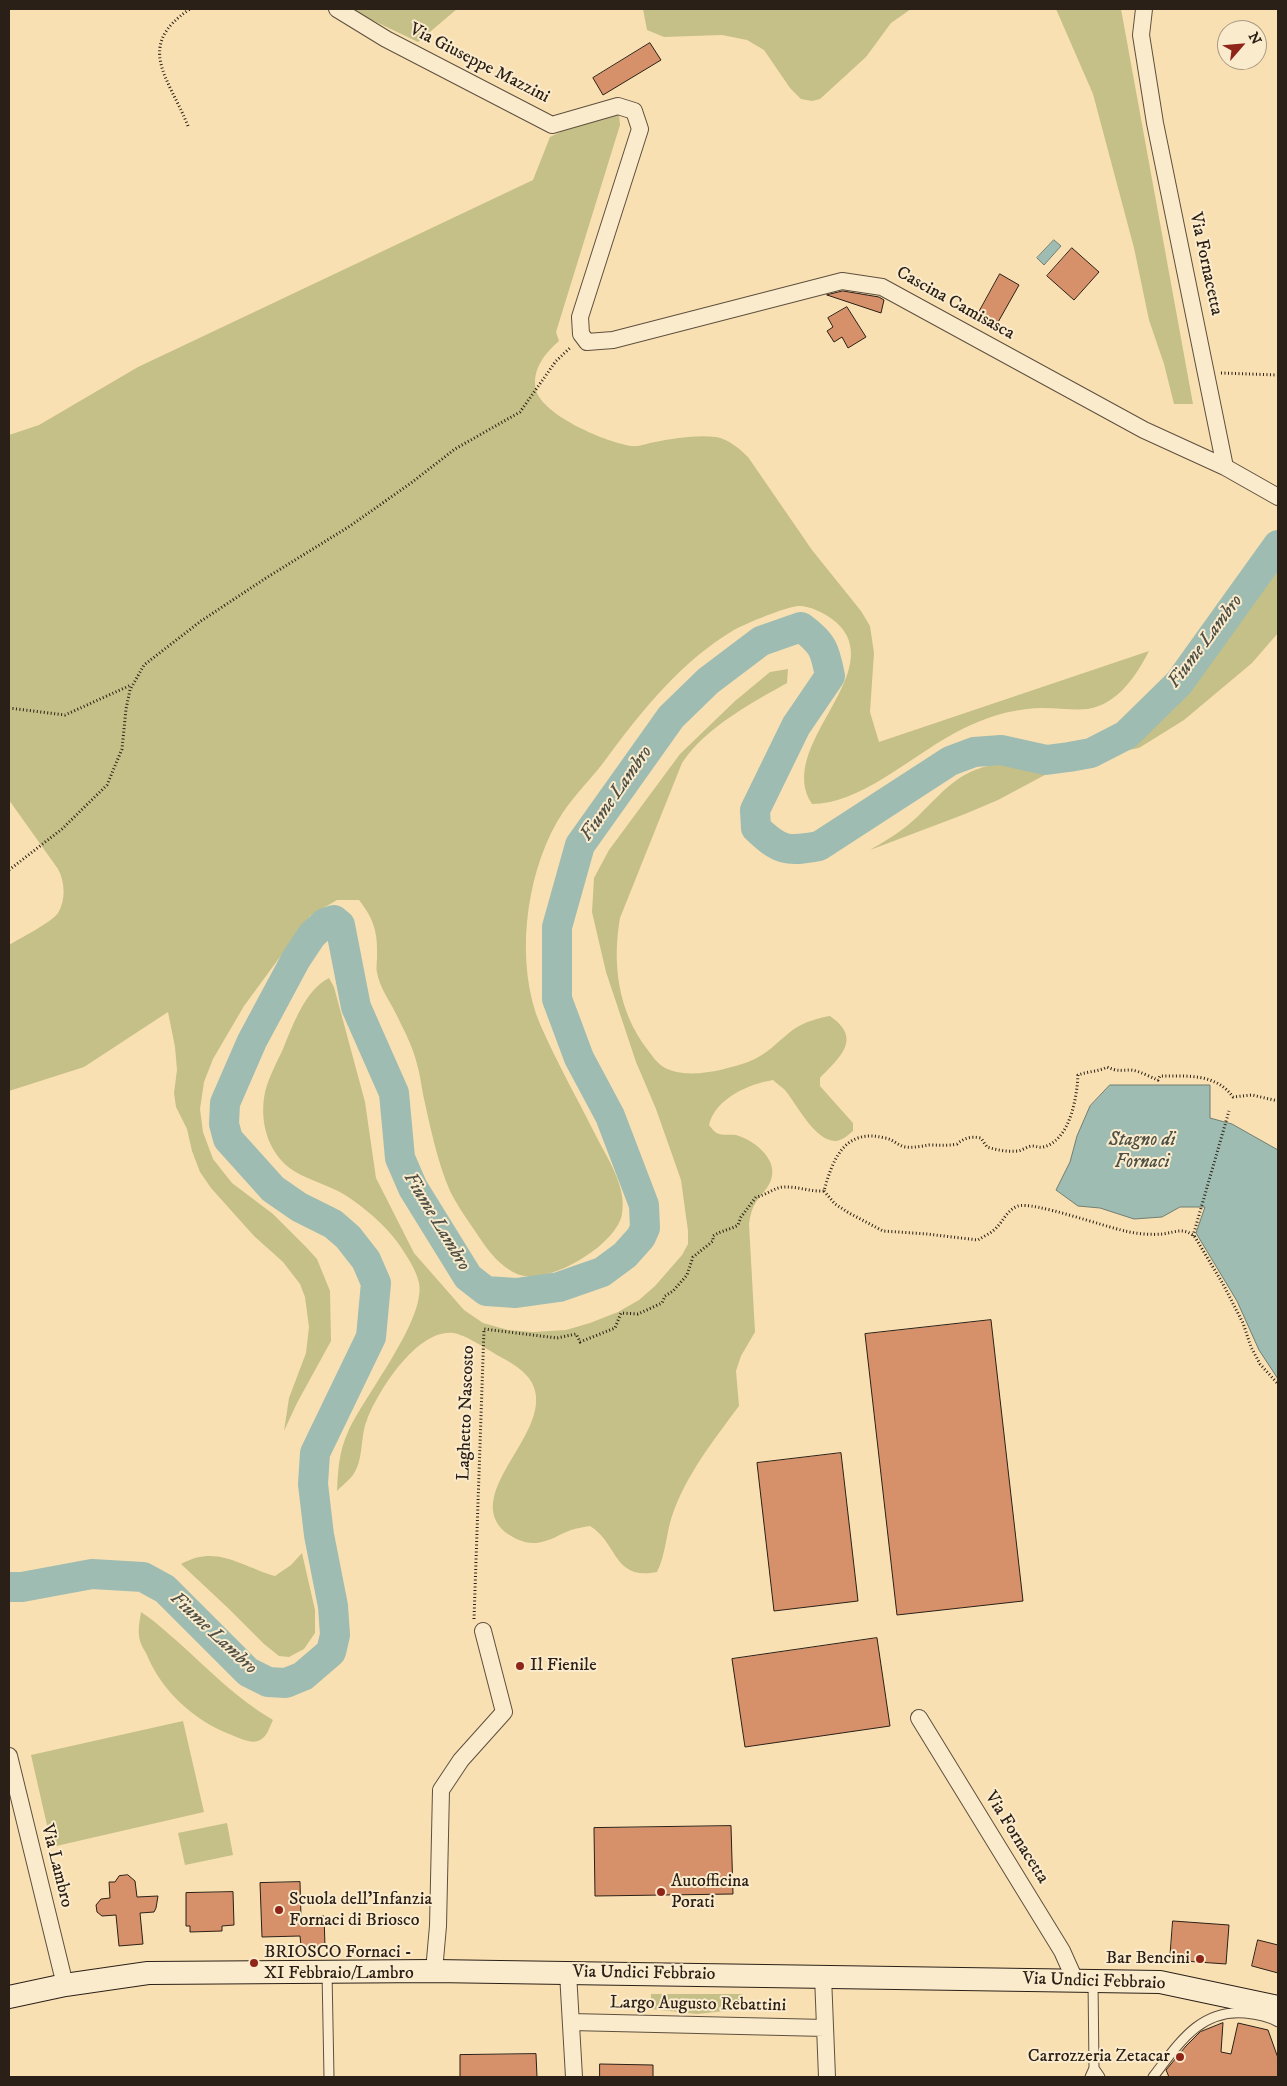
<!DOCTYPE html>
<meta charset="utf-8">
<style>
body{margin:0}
#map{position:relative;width:1287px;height:2086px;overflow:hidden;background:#f9e0b2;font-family:"IM FELL DW Pica",serif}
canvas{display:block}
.frame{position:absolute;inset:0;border:10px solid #2b2017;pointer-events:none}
.north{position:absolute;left:1217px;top:20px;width:50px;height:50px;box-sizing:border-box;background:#fbebcd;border:1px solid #a89a84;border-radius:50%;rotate:63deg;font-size:14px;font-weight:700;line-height:20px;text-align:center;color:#2b2017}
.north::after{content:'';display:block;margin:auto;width:18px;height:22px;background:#8f2418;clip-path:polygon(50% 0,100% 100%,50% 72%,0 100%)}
</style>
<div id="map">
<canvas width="1287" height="2086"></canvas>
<div class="frame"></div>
<div class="north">N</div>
</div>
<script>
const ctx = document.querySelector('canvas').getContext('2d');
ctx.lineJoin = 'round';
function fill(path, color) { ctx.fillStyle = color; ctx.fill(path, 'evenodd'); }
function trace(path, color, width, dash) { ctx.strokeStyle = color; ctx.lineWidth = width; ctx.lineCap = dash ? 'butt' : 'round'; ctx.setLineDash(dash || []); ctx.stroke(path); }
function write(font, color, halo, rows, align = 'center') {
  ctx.font = font + ' "IM FELL DW Pica",serif'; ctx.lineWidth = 4; ctx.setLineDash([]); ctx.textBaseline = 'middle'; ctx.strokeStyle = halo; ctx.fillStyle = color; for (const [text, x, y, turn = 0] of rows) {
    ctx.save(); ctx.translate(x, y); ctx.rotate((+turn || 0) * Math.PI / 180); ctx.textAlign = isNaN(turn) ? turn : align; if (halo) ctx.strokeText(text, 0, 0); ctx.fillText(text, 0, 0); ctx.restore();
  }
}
const green = new Path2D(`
 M349,9H457L418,42Z
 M643,9H911L891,23L866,57L820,99L812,101L801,99L790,88L764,50L747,40L722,35L664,37L647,30Z
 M1056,9H1121L1193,404H1174L1164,364L1149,320L1134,248L1093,94Z
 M614,106L619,113L620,125L556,332L559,341C546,352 531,370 536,390C543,416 608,443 632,446C639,447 648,443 655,442C675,438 696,435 716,437C728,439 739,448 748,457L812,550L861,611L870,626L874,653L870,712L879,742L1149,651C1136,676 1118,704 1088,709C1070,711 1047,706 1027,709C1000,712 977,721 953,734C912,756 860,804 812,804C775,747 885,676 840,626C831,616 812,606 799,606C785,607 747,623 734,630C682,661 645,707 609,755C593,778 571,797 557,822C525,878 515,964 540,1024C556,1061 577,1098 595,1134C607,1158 627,1186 622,1214C617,1245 547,1287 517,1274C501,1267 488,1251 479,1237C469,1222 458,1207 450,1191C437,1161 430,1126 423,1094C421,1084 420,1074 417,1064C413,1047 404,1030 396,1014C390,1001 379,987 377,972C376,970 377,960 377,957C378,933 374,919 359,900H337L310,916L244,1006L213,1059L204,1082L200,1109L203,1132L213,1159L232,1183L273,1214L306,1247L317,1259L330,1291L331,1341L297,1403L284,1431L289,1398L306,1353L309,1327L305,1297L300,1284L283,1262L254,1236L211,1188L200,1172L192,1151L187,1129L176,1107L174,1093L177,1070L175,1047L168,1012L84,1067L9,1091V945C19,939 52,922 58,913C66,900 65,882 58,869L9,800V435L39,425L138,367L533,180L550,137Z
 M1278,566V633L1252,663L1227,684L1184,720L1139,748L1087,758L1056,769L998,800L965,814L870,850C883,842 896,835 908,825C930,807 947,781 975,770C1017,754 1066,761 1109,748C1145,738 1173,712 1195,683C1205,670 1213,655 1222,642C1240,616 1259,591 1278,566Z
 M788,669L787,683C750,704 706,727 682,763L620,918C612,964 618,1011 647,1049C651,1054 656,1062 662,1066C685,1081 724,1070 748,1062C767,1055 778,1041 794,1029C805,1022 817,1018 830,1016C863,1039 840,1057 820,1078V1086L853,1123V1131C848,1135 843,1140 836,1141C815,1142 796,1103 785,1090C782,1087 777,1084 773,1080C748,1084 715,1099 709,1125C711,1127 714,1132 717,1133C722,1136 731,1134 736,1135C752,1139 776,1157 772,1176C770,1187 762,1193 756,1202C752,1208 750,1216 749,1224L755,1332L741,1356L736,1371L739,1406C713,1441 686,1475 672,1516C666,1534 666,1554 657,1572C613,1581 618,1543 590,1526C584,1527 577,1528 571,1530C560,1534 549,1542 536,1543C525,1544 513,1538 505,1532C460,1492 557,1430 532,1383C525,1370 510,1362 497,1355C487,1349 464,1334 453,1333C417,1329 378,1391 367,1420C360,1436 364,1460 353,1475C349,1480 342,1486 337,1491C338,1470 339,1451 348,1432C364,1396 426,1320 419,1283C416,1269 406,1255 398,1243C384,1224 365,1208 345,1195C329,1185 310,1181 294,1171C270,1156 260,1126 264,1098C266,1082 276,1064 283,1049C293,1025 305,990 329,978L334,987L365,1102L376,1178L414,1253L464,1310L483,1323L508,1330L533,1332L566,1330L590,1323L618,1312L639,1300L655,1286L682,1255L688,1244V1231L681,1180L656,1109L636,1062L606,972L592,912L594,878L609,850L680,754L735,701L770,672Z
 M302,1553L315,1610V1633L304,1649L289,1657L279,1656L264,1644L228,1608L181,1564C216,1544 241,1566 275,1576L291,1565Z
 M141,1612C155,1621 165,1631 177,1641C208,1669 237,1699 273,1720C269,1728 267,1738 258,1741C250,1744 237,1737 229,1734C192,1719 161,1690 146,1653C143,1648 139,1641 139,1635C138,1628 140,1619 141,1612Z
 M183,1721L204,1812L52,1847L31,1755Z
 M227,1823L233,1855L185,1865L178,1833Z
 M651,1994H743V2009L697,2014L651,2009Z`);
const water = new Path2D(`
 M1054,240L1061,246L1044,265L1037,258Z
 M1110,1085H1210V1118L1232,1124L1278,1150V1379L1259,1350L1237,1301L1196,1233L1205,1207H1180L1162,1217L1134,1219L1100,1208L1078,1206L1056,1190L1070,1162L1077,1136L1090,1106Z`);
const river = new Path2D(`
 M9,1587H22L92,1574L143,1577L165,1589L248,1672L268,1682L286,1683L303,1676L331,1652L335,1635L333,1606L319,1535L313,1484L315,1453L371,1337L376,1283L366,1260L348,1237L333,1224L299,1207L273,1189L228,1139L224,1124L225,1103L252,1041L296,959L312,935L325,923L334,920L340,925L356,1007L394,1093L400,1158L413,1188L468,1277L486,1291L516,1293L559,1287L602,1272L625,1255L641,1237L645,1228L644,1205L610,1116L579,1058L557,999V927L580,845L671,717L708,681L761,641L801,627C823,643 825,650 830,676L796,726L755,810L756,828C780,851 787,852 819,846L950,761L974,752L1001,750L1046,760L1069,757L1091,753L1126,735L1179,683L1278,545`);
const building = new Path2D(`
 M650,43L661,60L603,95L593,78Z
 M1072,248L1099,272L1074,300L1047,276Z
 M1000,274L1019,285L997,324L978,314Z
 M843,291L879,297L884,300L881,313L827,295Z
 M847,307L866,337L848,348L842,337L834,342L827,331L833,327L828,318Z
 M991,1320L1023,1601L897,1615L865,1334Z
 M841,1453L858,1601L774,1611L757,1463Z
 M877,1638L890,1726L745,1747L732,1659Z
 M731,1826L733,1894L595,1896L594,1828Z
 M128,1875L135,1881L137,1897L158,1896L156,1908L154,1912L140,1913L143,1944L119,1946L116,1915L102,1916L97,1912L96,1905L101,1899L110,1898L109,1882H115L119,1876Z
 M300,1882L301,1917L324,1916L325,1946H301L300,1936L262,1937L260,1883Z
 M233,1892L234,1925L222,1926V1931L190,1932V1926H186V1893Z
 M1173,1921L1229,1925L1226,1964L1170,1960Z
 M1258,1940L1278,1945V1973L1252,1966Z
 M1223,2023L1221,2052L1231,2054L1238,2023L1268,2030L1278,2058V2077H1169L1166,2070L1186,2046L1200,2032Z
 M536,2054L537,2077H460V2055Z
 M600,2064L653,2065V2077H600Z`);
const path = new Path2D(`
 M188,126C169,78 134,46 190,9
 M1221,373L1278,375
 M9,708L65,715L131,685
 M9,870L62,829L107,785L122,749L126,709L130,690L144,665L201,621L266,578L350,526L411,483L455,449L520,412L556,361L571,347
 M824,1191L835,1204L849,1213L883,1231L927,1234L978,1240C984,1236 992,1233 997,1227C1004,1220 1007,1210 1018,1206C1032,1201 1106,1227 1125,1231C1137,1234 1152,1235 1163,1234C1176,1232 1184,1227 1195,1237L1223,1284L1243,1323L1251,1347L1260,1364L1278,1384
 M1193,1236L1229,1111
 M474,1619L484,1329L557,1338L576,1334L580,1342L615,1328L621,1313L638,1314L662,1303L665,1296L673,1291L687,1275L693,1257L713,1241V1236C722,1230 730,1230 738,1225L741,1217L756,1197C767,1195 773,1188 783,1187C796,1186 811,1192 824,1191C833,1158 845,1128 885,1138C893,1139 898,1146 906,1147C914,1148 922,1146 929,1145C939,1145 947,1146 957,1144C964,1138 971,1136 981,1138L987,1147C997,1150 1007,1152 1018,1151C1023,1150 1028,1146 1032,1146C1036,1146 1039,1148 1043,1147C1070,1141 1077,1097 1078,1075C1088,1071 1098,1072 1107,1067C1119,1072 1119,1070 1131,1070C1140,1071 1150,1077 1158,1080L1160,1076C1186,1076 1216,1073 1233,1097L1252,1095L1278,1101`);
const lane = new Path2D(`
 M327,1972L329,2077
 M1094,2068L1100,2077
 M1090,2077L1094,2068L1093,1981
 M1153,2077C1178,2045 1199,2009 1245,2013C1257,2014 1268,2016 1278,2022`);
const street = new Path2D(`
 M337,9L386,39L552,125L618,106L634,111L640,129L580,317L581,334L587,342L613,340L842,281L882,287L1144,430L1225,467L1278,497
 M1144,9L1141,35L1155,123L1225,467
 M919,1718L1062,1951L1075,1980
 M9,1756L65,1985
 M434,1971L438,1926L441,1790L461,1760L504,1712L483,1631
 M568,1973L574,2077
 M823,1976L827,2077
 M571,2022L825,2028`);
const secondary = new Path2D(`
 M9,1997L65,1985L148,1973L434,1971L1160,1982L1278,2007`);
const markers = [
 [520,1666,5,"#8f2418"],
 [661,1892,5,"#8f2418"],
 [279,1910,5,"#8f2418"],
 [1200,1959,5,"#8f2418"],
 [254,1963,5,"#8f2418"],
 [1180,2057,5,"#8f2418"]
];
const streetNames = [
 ["Via Giuseppe Mazzini",479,64,27],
 ["Via Fornacetta",1205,264,78],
 ["Cascina Camisasca",955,304,29],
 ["Laghetto Nascosto",467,1413,-88],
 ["Via Fornacetta",1016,1838,58],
 ["Via Lambro",56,1866,76],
 ["Via Undici Febbraio",644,1974,1],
 ["Via Undici Febbraio",1094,1982,2],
 ["Largo Augusto Rebattini",698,2005,1]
];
const poiNames = [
 ["Il Fienile",530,1666],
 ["Autofficina",671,1882],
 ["Porati",671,1903],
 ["Scuola dell’Infanzia",289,1900],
 ["Fornaci di Briosco",289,1921],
 ["BRIOSCO Fornaci -",264,1953],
 ["XI Febbraio/Lambro",264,1974],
 ["Bar Bencini",1190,1959,"right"],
 ["Carrozzeria Zetacar",1170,2057,"right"]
];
const waterNames = [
 ["Fiume Lambro",1206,642,-53],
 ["Fiume Lambro",617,794,-55],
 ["Stagno di",1142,1141],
 ["Fornaci",1142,1163],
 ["Fiume Lambro",436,1222,59],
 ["Fiume Lambro",213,1634,43]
];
fill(green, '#c5c087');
fill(water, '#9ebcb1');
trace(water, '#707e73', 1);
trace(river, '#9ebcb1', 30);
fill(building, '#d6916a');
trace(building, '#2b2017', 1);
trace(lane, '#5e503e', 11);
trace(street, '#5e503e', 18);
trace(secondary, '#2b2017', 24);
trace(path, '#2b2017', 3, [1, 2.5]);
trace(lane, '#fbebcd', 9);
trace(street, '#fbebcd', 16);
trace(secondary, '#fbebcd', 22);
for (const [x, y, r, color] of markers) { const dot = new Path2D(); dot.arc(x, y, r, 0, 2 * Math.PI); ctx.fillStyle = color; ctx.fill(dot); trace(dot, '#fbebcd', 2); }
write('18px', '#2b2017', '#fbebcd', streetNames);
write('18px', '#2b2017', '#fbebcd', poiNames, 'left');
write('italic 19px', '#4e4f45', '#fbebcd', waterNames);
</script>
